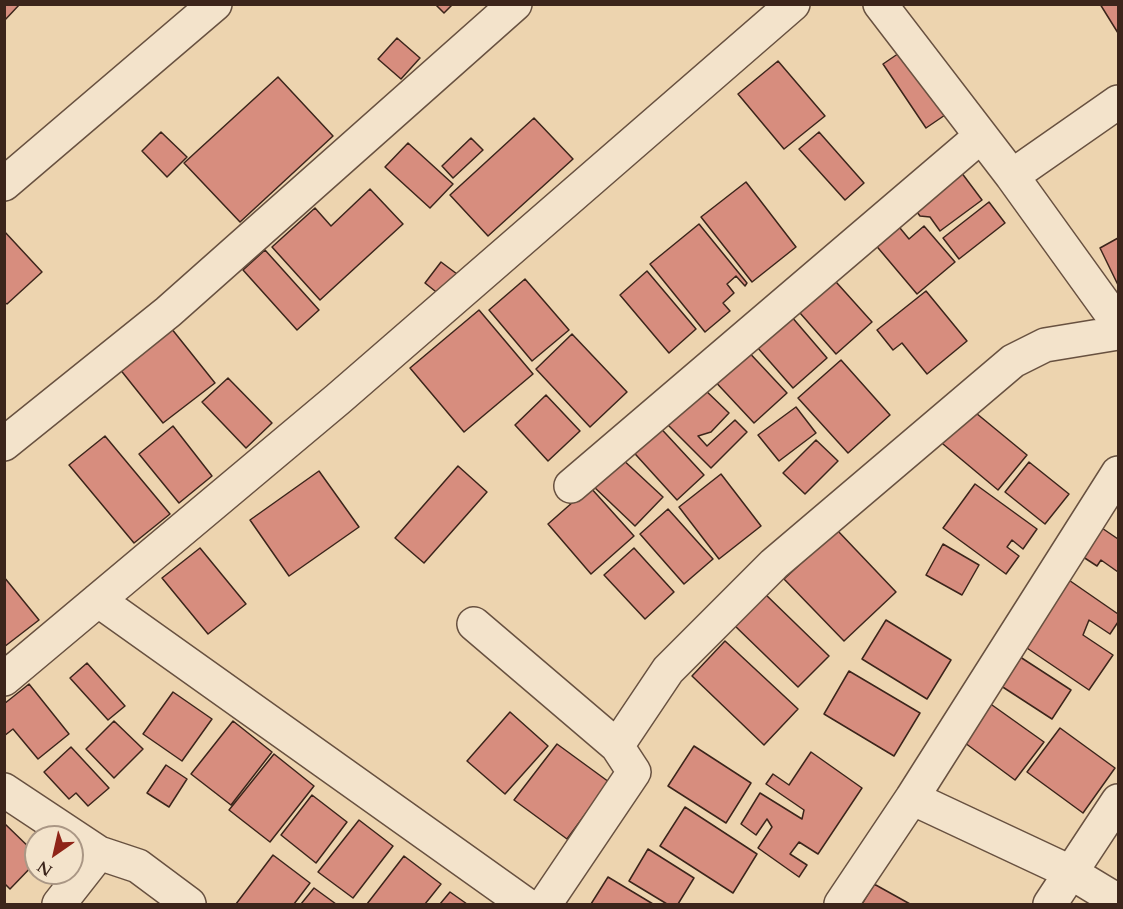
<!DOCTYPE html>
<style>
body{margin:0}
#map{position:relative;width:1123px;height:909px;overflow:hidden;background:#edd4af;font-family:Cardo,serif}
canvas{display:block}
.frame{position:absolute;inset:0;border:6px solid #3c251b;pointer-events:none}
.north{position:absolute;left:24px;top:825px;width:60px;height:60px;box-sizing:border-box;background:#f3e3cb;border:2px solid #aa9785;border-radius:50%;rotate:214deg;font-size:16px;font-weight:700;line-height:24px;text-align:center;color:#3c251b}
.north::after{content:'';display:block;margin:auto;width:21px;height:27px;background:#8f2418;clip-path:polygon(50% 0,100% 100%,50% 72%,0 100%)}
</style>
<div id="map">
<canvas width="1123" height="909"></canvas>
<div class="frame"></div>
<div class="north">N</div>
</div>
<script>
const ctx = document.querySelector('canvas').getContext('2d');
ctx.lineJoin = 'round';
function fill(path, color) { ctx.fillStyle = color; ctx.fill(path, 'evenodd'); }
function trace(path, color, width, dash) { ctx.strokeStyle = color; ctx.lineWidth = width; ctx.lineCap = dash ? 'butt' : 'round'; ctx.setLineDash(dash || []); ctx.stroke(path); }
const building = new Path2D(`
 M4,4H20L4,21Z
 M435,4H453L444,13Z
 M1100,4H1118V33Z
 M397,38L420,58L401,79L378,59Z
 M905,49L948,113L926,128L883,64Z
 M778,61L825,116L784,149L738,94Z
 M278,77L333,136L240,222L184,163Z
 M534,118L573,159L488,236L450,195Z
 M161,132L187,157L167,177L142,151Z
 M819,132L864,183L845,200L799,149Z
 M471,138L483,150L453,178L442,166Z
 M408,143L453,184L430,208L385,167Z
 M958,168L982,200L940,231L930,217L920,216L910,203Z
 M746,182L796,247L752,282L701,217Z
 M370,189L403,224L320,300L272,247L315,208L331,226Z
 M989,202L1005,223L959,259L943,238Z
 M891,217L909,239L924,226L955,262L917,294L868,236Z
 M699,224L747,283L745,286L736,276L727,284L734,293L723,303L730,311L705,332L650,264Z
 M4,231L42,272L7,304L4,302Z
 M1118,238V285L1100,248Z
 M265,250L319,310L297,330L243,270Z
 M441,262L457,274L440,295L425,283Z
 M647,271L696,329L669,353L620,295Z
 M828,273L872,322L836,354L793,305Z
 M525,279L569,330L532,361L489,310Z
 M926,291L967,341L927,374L902,343L893,350L877,330Z
 M785,309L827,358L793,388L750,339Z
 M479,310L533,374L464,432L410,368Z
 M171,328L215,383L163,423L119,368Z
 M572,334L627,392L590,427L536,369Z
 M743,346L787,393L754,423L710,376Z
 M841,360L890,415L848,453L798,398Z
 M228,378L272,423L246,448L202,402Z
 M702,387L729,413L711,432L698,436L707,446L735,420L747,432L711,468L666,423Z
 M546,395L580,431L548,461L515,425Z
 M965,404L1027,455L998,490L937,439Z
 M796,407L816,433L779,461L758,435Z
 M654,421L704,475L677,500L627,445Z
 M173,426L212,476L179,503L139,454Z
 M105,436L170,514L134,543L69,465Z
 M816,440L838,461L805,494L783,473Z
 M620,457L663,497L635,526L593,486Z
 M1029,462L1069,494L1045,524L1005,492Z
 M458,466L487,492L424,563L395,538Z
 M319,471L359,527L289,576L250,520Z
 M721,474L761,526L719,559L679,507Z
 M975,484L1037,529L1023,549L1012,540L1007,547L1019,556L1006,574L943,528Z
 M590,487L634,536L591,574L548,524Z
 M668,509L713,559L684,584L640,534Z
 M1096,524L1118,539V572L1101,560L1097,566L1077,553Z
 M837,530L896,592L844,641L784,579Z
 M943,544L979,565L962,595L926,575Z
 M200,548L246,604L208,634L162,578Z
 M634,548L674,592L645,619L604,575Z
 M1063,576L1118,614V622L1110,634L1089,620L1083,635L1113,655L1089,690L1018,642Z
 M4,577L39,620L4,647Z
 M764,593L829,656L798,687L733,624Z
 M886,620L951,660L927,699L862,659Z
 M725,641L798,709L764,745L692,676Z
 M1014,653L1071,690L1052,719L995,682Z
 M87,663L125,706L108,720L70,678Z
 M849,671L920,713L894,756L824,714Z
 M29,684L69,734L38,759L13,729L4,736V704Z
 M173,692L212,719L182,761L143,734Z
 M985,700L1044,742L1015,780L957,737Z
 M510,712L548,746L505,794L467,761Z
 M114,721L143,749L114,778L86,749Z
 M233,721L272,752L231,805L191,774Z
 M1060,728L1115,768L1083,813L1027,772Z
 M557,744L609,782L567,839L514,800Z
 M694,746L751,783L726,823L668,786Z
 M71,747L109,788L88,806L76,793L69,799L44,772Z
 M811,752L862,788L818,854L799,842L790,854L807,865L799,877L758,848L772,827L767,819L756,835L741,824L760,793L802,819L804,810L766,784L773,774L789,785Z
 M274,754L314,786L270,842L229,810Z
 M166,765L187,779L169,807L147,793Z
 M312,795L347,822L316,863L281,835Z
 M685,807L757,854L733,893L660,846Z
 M359,820L393,846L353,898L318,872Z
 M4,823L36,854V862L10,889L4,883Z
 M648,849L694,878L678,904H667L629,881Z
 M273,855L310,883L294,904H236Z
 M404,856L441,884L425,904H367Z
 M608,877L653,904H591Z
 M874,884L910,904H862Z
 M314,888L336,904H301Z
 M450,892L467,904H440Z`);
const street = new Path2D(`
 M880,4L1012,176
 M1118,102L1012,176L1118,323
 M4,184L215,4
 M4,444L168,312L515,4
 M571,486L981,136
 M98,600L525,904
 M474,624L617,746L634,772L545,904
 M4,679L338,399L793,4
 M617,746L668,670L774,564L1013,361L1045,345L1118,333
 M4,790L99,853L138,866L189,904
 M912,798L1070,872L1118,901
 M59,904L99,853
 M841,904L912,798L1118,473
 M1050,904L1118,801`);
fill(building, '#d78d7e');
trace(building, '#3c251b', 1.5);
trace(street, '#685140', 36);
trace(street, '#f3e3cb', 33);
</script>
